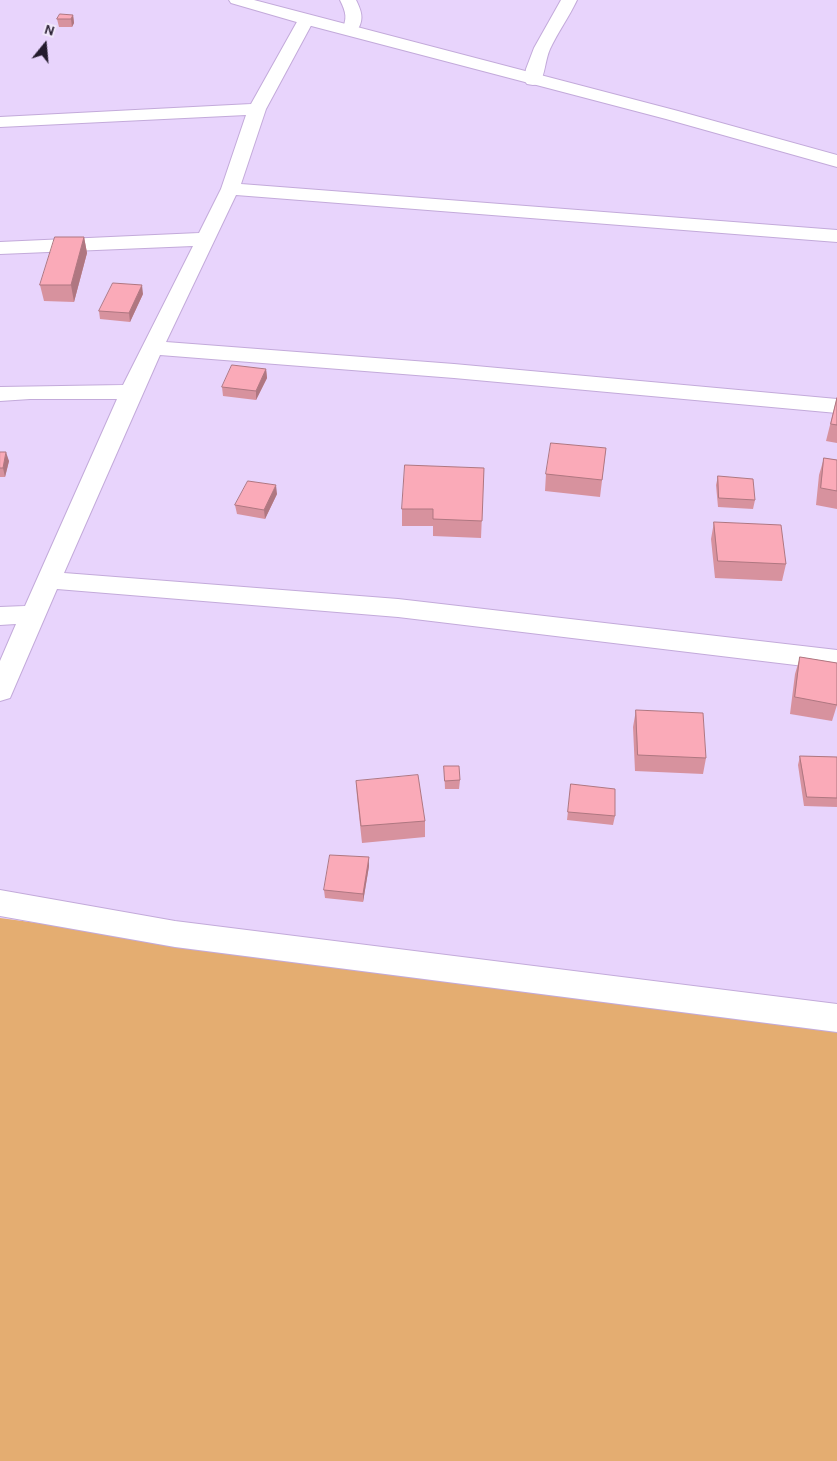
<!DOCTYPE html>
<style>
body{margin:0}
#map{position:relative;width:837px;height:1461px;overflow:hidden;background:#e8d4fc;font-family:Karla,sans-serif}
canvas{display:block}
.north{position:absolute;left:20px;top:20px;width:50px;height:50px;-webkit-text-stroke:4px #f0e6fa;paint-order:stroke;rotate:17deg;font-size:14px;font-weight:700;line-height:20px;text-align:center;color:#241b2d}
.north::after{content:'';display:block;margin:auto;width:18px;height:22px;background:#241b2d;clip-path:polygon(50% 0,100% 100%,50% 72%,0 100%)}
</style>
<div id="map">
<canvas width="837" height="1461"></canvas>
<div class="north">N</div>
</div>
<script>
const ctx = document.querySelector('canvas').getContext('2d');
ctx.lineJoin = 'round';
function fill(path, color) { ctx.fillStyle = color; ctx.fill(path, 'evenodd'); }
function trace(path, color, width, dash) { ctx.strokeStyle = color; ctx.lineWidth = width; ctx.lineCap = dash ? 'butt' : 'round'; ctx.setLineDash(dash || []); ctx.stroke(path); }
const green = new Path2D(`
 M0,918L837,1030V1461H0Z`);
const street = new Path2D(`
 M340,0H356C363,14 364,21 355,34H343L341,31C348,19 346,12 340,0Z
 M561,0H577C569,17 558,32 550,49C545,60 545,76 539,84L533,85L527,84L524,80L526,69L534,48Z
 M306,15L312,17L314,20L266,109L241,184L837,230V242L236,195L166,342L454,364L837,399V413L454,378L160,355L64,573L398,599L837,650V670L398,617L57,589L13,691L10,698L0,701V661L16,624L0,625V607L25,606L117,399H30L0,401V387L123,385L193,246L0,254V242L199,233L221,189L246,115L0,127V117L251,104L298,20L300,17Z`);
const secondary = new Path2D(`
 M229,0H254L678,111L837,155V167L666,119L300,23L231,3Z
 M0,890L175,921L837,1004V1032L175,947L0,916Z`);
const wall = new Path2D(`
 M73,15L74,23L72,27H59L57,19Z
 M84,237L87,253L74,302L44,301L40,285Z
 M143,294L130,322L100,319L99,311Z
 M266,369L267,378L256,400L223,396L222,387Z
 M837,397V443L826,441Z
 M606,448L600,497L545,491L546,474Z
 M0,452L9,461L5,477H0Z
 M824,458L837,460V509L816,505L819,475Z
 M484,468L481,538L433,536V526H402V509Z
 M718,476L755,500L753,509L718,507L716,485Z
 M277,494L265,519L237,514L235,505Z
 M714,522L786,564L782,581L715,578L711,539Z
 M800,657L837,663V705L832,721L790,714L795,674Z
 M636,710L706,758L703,774L635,771L633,727Z
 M800,756L837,757V807L804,806L798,765Z
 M444,766L460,780L459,789H445Z
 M356,781L425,821V837L362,843L357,797Z
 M571,784L615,816L613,825L567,820Z
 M369,866L363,902L325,898L324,890Z`);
const shadedWall = new Path2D(`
 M73,15L74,23L72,27L71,19Z
 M84,237L87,253L74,302L71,285Z
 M142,285L143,294L130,322L129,313Z
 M266,369L267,378L256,400V391Z
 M6,452L9,461L5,477L3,468Z
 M276,485L277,494L265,519L264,510Z
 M369,857V866L363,902V894Z`);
const building = new Path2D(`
 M60,14L73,15L71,19H57Z
 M55,237H84L71,285H40Z
 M113,283L142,285L129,313L99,311Z
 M232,365L266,369L256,391L222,387Z
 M837,398V425L831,424Z
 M551,443L606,448L602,480L546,474Z
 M0,452H6L3,468H0Z
 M824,458L837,460V491L821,488Z
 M405,465L484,468L482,521L433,519V509H402Z
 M718,476L753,479L755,500L719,498Z
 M248,481L276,485L264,510L235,505Z
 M714,522L781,525L786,564L718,561Z
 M800,657L837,663V705L795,697Z
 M636,710L703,713L706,758L638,755Z
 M800,756L837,757V798L807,797Z
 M444,766H459L460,780L445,781Z
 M418,775L425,821L361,826L356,781Z
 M571,784L615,789V816L568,812Z
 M330,855L369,857L363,894L324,890Z`);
fill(green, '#e4ad71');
trace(street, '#c3aada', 2);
trace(secondary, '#c3aada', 2);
fill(street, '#fff');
fill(secondary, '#fff');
fill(wall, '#d7929e');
fill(shadedWall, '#af7781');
fill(building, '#faaab8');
trace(building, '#af7781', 1);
</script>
